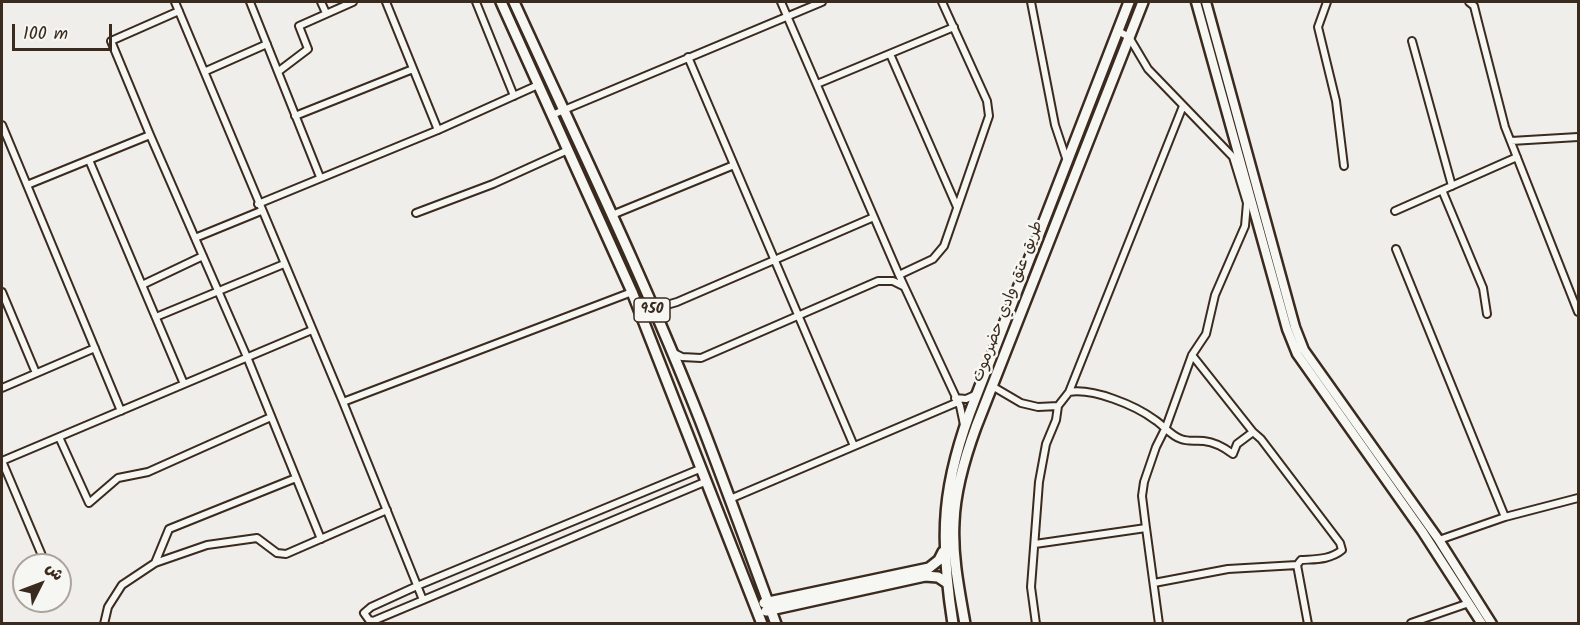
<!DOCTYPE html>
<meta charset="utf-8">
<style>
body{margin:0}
#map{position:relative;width:1580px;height:625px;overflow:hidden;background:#efeeea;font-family:Kalam,"Playpen Sans Arabic",sans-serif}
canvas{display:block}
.frame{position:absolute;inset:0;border:3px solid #3b2a1e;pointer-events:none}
.north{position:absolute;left:12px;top:553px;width:60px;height:60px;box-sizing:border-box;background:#f6f6f2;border:2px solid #aba49d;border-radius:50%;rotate:48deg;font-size:16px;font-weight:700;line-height:24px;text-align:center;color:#3b2a1e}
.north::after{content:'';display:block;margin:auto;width:21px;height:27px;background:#3b2a1e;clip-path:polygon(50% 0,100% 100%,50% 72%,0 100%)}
.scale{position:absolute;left:12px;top:24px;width:100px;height:27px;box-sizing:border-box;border:3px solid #3b2a1e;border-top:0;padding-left:8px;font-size:18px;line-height:21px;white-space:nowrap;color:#3b2a1e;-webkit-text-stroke:4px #f6f6f2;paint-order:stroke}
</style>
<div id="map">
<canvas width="1580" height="625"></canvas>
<div class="frame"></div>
<div class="north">ش</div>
<div class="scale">100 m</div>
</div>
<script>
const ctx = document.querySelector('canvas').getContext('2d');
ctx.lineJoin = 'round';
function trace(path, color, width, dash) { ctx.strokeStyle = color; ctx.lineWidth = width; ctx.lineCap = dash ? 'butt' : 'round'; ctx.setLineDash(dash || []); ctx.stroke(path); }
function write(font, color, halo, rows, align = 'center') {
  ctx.font = font + ' Kalam,"Playpen Sans Arabic",sans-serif'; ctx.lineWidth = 5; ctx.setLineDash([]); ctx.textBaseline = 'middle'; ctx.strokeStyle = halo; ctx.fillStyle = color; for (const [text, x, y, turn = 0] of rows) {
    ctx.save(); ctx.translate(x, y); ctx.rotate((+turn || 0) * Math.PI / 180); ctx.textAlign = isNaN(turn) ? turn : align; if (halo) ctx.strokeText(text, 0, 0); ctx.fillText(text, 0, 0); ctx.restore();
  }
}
const street = new Path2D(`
 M175,2L343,402L423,600
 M250,2L320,177
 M321,2L326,13
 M386,2L438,130
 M476,2L514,96
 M781,2L899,275L960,406L964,425
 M1031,2L1055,125L1067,161
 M1327,2L1318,27L1336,101L1344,166
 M1469,2L1474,6L1478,22L1505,127L1578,312
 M179,11L111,41L150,135L247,357L321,539
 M1412,41L1452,186
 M890,54L957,207
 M688,57L854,446
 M206,71L267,44
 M279,71L308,49L299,26L353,2
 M817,84L954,27
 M552,115L822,2
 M295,116L413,69
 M2,125L121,411
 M1511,141L1578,137
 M89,160L184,384
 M27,185L150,135
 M1442,190L1483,288L1487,314
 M258,204L438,130L538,85
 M1395,211L1517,157
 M416,213L493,184L568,150
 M612,215L734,165
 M195,238L261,211
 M1396,249L1505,517
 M899,275L933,259L944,246L989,116L987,101L942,2
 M142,285L203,256
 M2,292L36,373
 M653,309L677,302L874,217
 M156,317L284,264
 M674,353L682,357L701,358L878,281H893L903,286
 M1192,355L1253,432
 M992,386L1021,403L1038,407L1058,406L1056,420L1046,444L1039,482L1031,587L1036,624
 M2,388L95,348
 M1069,392L1183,106
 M955,398L966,399L977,394
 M343,402L632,292
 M1058,406L1069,392C1093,388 1135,405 1155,420C1163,425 1171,436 1181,439C1188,442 1196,440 1204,441C1214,442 1225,448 1233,454L1237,444L1253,432L1261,439L1340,543L1342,550C1330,560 1315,559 1301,560L1297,565L1308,624
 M59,437L89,503L118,478L148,472L271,417
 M2,461L312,330
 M2,461L46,565
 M702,468L417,586L371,607L364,613L369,620L373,621L707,481
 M730,499L958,402
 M1146,528L1159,624
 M1439,540L1505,517L1578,498
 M1035,544L1146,528L1142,496L1144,482L1156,447L1166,427L1192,355L1206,334L1215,295L1245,226L1247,203L1233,157L1148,69L1129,37L1118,31
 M155,563L169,529L296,478
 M1154,583L1228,569L1297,565
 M1411,623L1469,603
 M104,624L108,607L122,585L155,563L207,545L257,538L277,553L286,554L387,510`);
const secondary = new Path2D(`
 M1196,2L1287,329L1297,354L1422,531L1482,624
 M1206,2L1295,327L1304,350L1439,540L1492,624`);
const primary = new Path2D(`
 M501,2L632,292L762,624
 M514,2C577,140 644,278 700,420C726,487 751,556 776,624
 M764,603L929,568L939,560L943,552
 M766,611L925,576L938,577L947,583
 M953,624C939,535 942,483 975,399L1129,2
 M965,624C959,590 952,556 954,522C955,490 965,457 976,427L1143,2`);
const shields = [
 [652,310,36]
];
const shieldNames = [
 ["950",652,310]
];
const streetNames = [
 ["طريق عتق وادي حضرموت",1009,302,-69]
];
trace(street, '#3b2a1e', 10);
trace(secondary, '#3b2a1e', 13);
trace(primary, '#3b2a1e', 14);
trace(street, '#f6f6f2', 6);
trace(secondary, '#f6f6f2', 8);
trace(primary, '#f6f6f2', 9);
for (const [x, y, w] of shields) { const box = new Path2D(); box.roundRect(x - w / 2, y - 12, w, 24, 4.5); ctx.fillStyle = '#f6f6f2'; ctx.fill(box); trace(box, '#3b2a1e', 1.5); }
write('bold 15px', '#3b2a1e', null, shieldNames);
write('16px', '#3b2a1e', '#f6f6f2', streetNames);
</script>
